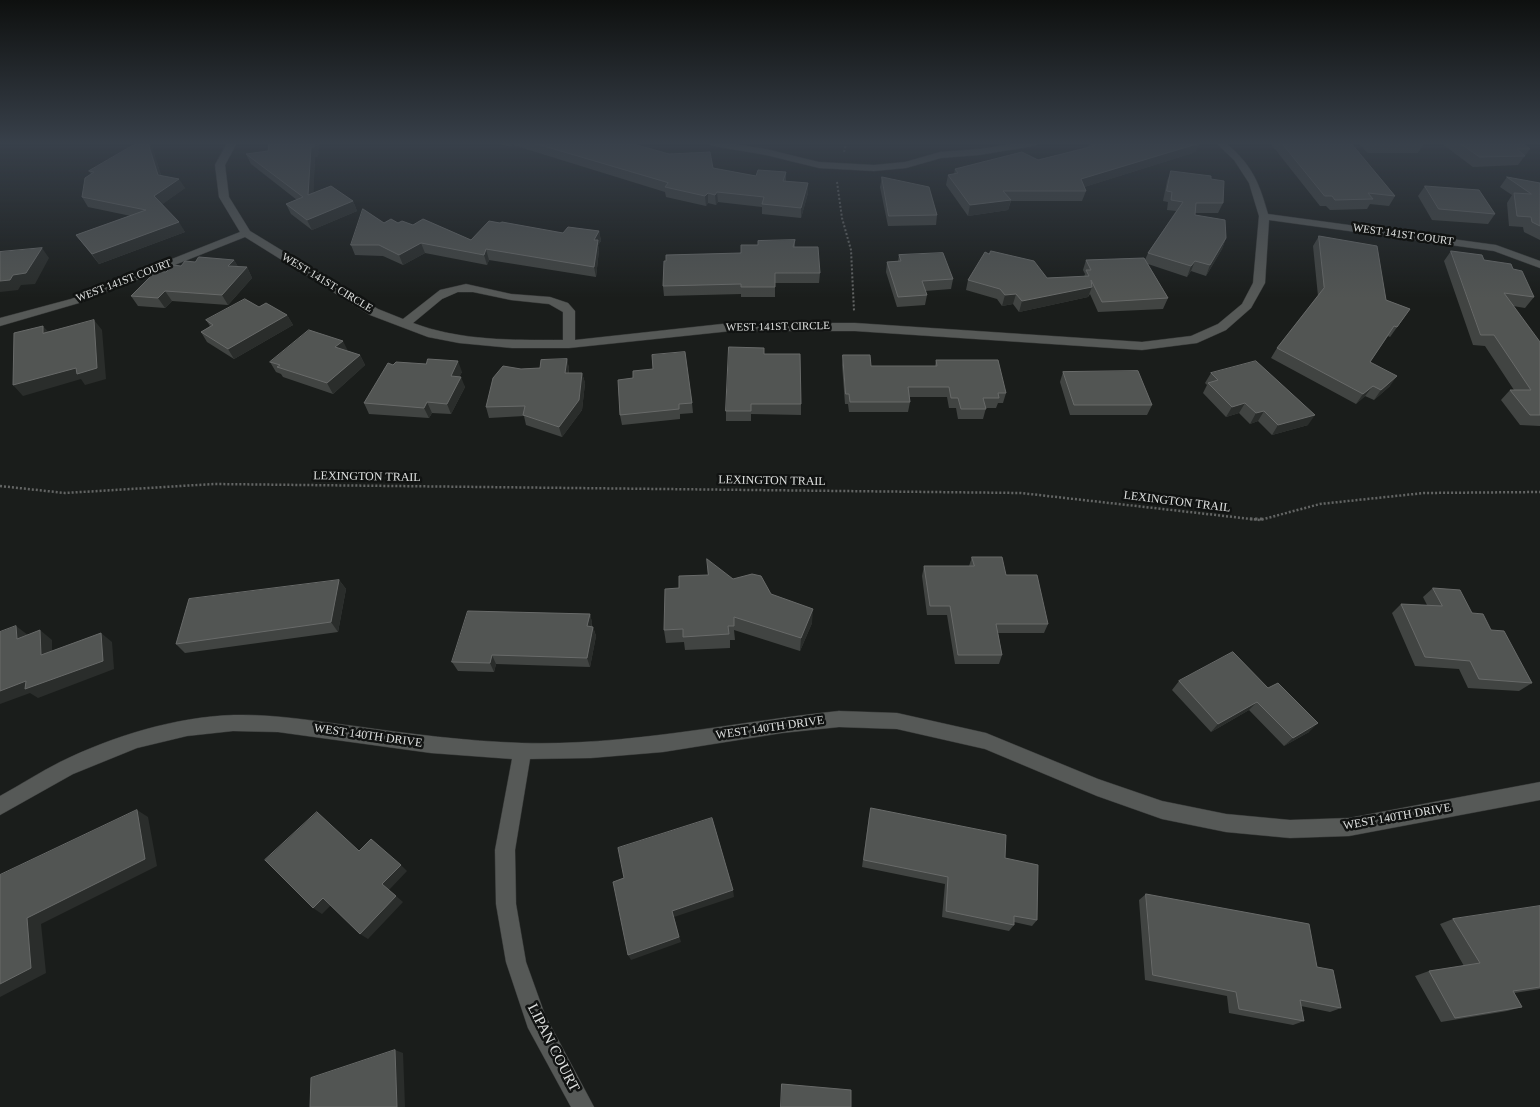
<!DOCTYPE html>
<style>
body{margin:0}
canvas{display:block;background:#1a1d1b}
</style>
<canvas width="1540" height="1107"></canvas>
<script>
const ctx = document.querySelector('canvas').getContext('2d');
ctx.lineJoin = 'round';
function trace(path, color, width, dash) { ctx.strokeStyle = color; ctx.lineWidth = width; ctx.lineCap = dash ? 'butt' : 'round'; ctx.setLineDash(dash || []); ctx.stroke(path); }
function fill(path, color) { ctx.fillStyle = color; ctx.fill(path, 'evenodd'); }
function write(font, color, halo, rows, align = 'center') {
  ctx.font = font + ' Georgia,serif'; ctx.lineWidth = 5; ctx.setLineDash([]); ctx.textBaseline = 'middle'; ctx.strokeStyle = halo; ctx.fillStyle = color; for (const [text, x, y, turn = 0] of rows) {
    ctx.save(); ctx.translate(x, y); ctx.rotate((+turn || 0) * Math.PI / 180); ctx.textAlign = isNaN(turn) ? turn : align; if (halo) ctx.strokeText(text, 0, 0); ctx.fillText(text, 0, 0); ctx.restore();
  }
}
const pathFar2 = new Path2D(`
 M844,152L846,143
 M837,182L842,218L851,250L854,311`);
const pathFar1 = new Path2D(`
 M0,486L65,493L214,484L1021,493L1260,520L1320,504L1424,493L1540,492`);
const path = new Path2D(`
 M1250,519H1264`);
const minor = new Path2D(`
 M227,143H237L225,165L229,197L250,231L378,309L403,319L440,290L466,284L511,294L550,297L568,303L575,311V340L731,323H855L1142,342L1191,336L1218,324L1242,304L1253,283L1259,216L1249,183L1234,160L1216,143H1226C1252,165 1259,182 1268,214L1496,245L1540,261V268L1494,251L1269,220L1265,283L1251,308L1226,330L1197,343L1142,350L855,331H731L569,348H512L459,343L428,337L370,315L245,237L79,303L0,326V318L71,299L240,232L219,197L215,165ZM458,292H473L511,300L549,304L563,312V340C512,340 461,341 413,323L442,299Z
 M708,143H728L766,149L819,162L874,165L905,162L940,152L979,149L1018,143H1039L1034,146L979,155L941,158L906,168L874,171L819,168L766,155L713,146Z
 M839,711L897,713L986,733L1098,779L1162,801L1226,814L1290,820L1349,818L1540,782V800L1349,836L1290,838L1226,832L1162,819L1097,796L985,749L897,729L839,727L782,733L663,752L591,758L530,759L515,850L516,904L526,962L545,1015L594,1107H571L528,1028L506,962L496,904L495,850L512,759L431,753L278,732L233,731L187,736L137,748L73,774L0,815V796C20,785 40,772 60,762C113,736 175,717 234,715C274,714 314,721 354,726C410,734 465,741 522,743C629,746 733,722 839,711Z`);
const wall = new Path2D(`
 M269,143H319L318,156L315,157L313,193L353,201L357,211L312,230L291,214L286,204L297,200L251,164L246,154L268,151Z
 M497,143H630L713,168L756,176L786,172V181L808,193L801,218L762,214V207L718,202L716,205L708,203L706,206L666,197L665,192L513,145L510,147Z
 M1089,143L1196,152L1084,187L1086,191L1082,201H1011L1008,210L968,216L946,185L948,175L954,174L955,169L1038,160L1088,147Z
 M1272,143H1351L1395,196L1389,206L1370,204L1367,209L1330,210L1326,206H1320L1271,144Z
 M1358,143H1424L1418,153H1368Z
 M1441,143H1523L1530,149L1518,165L1473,167Z
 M152,147L161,175L185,188L162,204L185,232L99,264L76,235L131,216L88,207L82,197L91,174L89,171Z
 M1171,171L1211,179L1223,203L1218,213H1195V215L1226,238L1222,249L1206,276L1191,271L1187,277L1148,264L1168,298L1163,309L1098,312L1090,294L1088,297L1019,312L1013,304L1002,306L997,299L966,290L968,280L1084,277L1085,274L1083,270L1086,260H1145L1148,253L1176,211L1167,210L1168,202L1163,201L1167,181Z
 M882,177L937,215L936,225L888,226L880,187Z
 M1507,177L1540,183V240L1524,232L1523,227L1509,226L1507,203L1512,195L1500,187Z
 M1425,186L1495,214L1488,224L1432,220L1418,196Z
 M384,223H398L413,225L471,240L599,231L601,241L598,245L599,250L596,277L489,260L487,265L425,253L403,265L383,256L355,255L351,245Z
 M1319,236L1386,300L1410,309L1390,337L1388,336L1370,362L1390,386L1374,400L1365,396L1356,404L1271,358L1277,348L1318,296L1313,246Z
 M795,240V247L820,273L819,283H775V297H741V294L664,296L663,286L758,245Z
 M1451,251L1513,269L1534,297L1525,308L1513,306L1540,342V426L1520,425L1501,400L1510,390H1514L1485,346L1473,345L1444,261Z
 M899,255L953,279L951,289L925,291L927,295L925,305L897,307L886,272L887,262L898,261Z
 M234,260L238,267H247L252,278L228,305L172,301L165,308L138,306L131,296L166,272L181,266L195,262Z
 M259,307L287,315L293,325L234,359L207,342L201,332L210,326L206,320Z
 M348,351L360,355L365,365L333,394L283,377L281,374L276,372L270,362Z
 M764,354L801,404V415L751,414V421H726V411Z
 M843,355L871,366H935L936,360L1006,393L1003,403H998L996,408H986L983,419H958L956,408H949L947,397H910V402L908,412H849L848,404H845L842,365Z
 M567,359L569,369V373H582L585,383L582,410L562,437L526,425L524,416L489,418L486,407L521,369L540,368Z
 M393,365L462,372L459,377L465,387L451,414L432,413L429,418L369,414L364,403Z
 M1063,372L1152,405L1147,415H1070L1060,382Z
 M1211,373L1308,425L1272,435L1258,421L1250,424L1239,413L1226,417L1203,393L1207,385L1205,383Z
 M618,380L692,403L693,413L680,414V419L622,425L620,415Z
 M972,557L1006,575L1048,624L1044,633H998L1002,655L999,664H955L947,615H927L922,576L924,566H969Z
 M733,579L771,594L812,623L800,651L734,630L735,640H730V648L685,650L684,642L666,643L664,630L679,588Z
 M339,580L346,589L338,632L185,653L176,644Z
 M1433,588L1472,613L1491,630L1532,683L1519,691L1468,688L1459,669L1415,666L1392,613L1401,604L1427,605L1423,597Z
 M590,614L592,623V627H593L596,636L590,667L496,664L494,672L458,671L452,662Z
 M1233,652L1309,732L1284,746L1249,710L1211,732L1172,690L1179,681Z
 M871,808L1005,858L1037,920L1032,926L1014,922V925L1009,931L942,917L945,884L862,867L869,816Z
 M1146,894L1317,967L1341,1008L1330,1012L1301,1006L1304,1021L1293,1025L1229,1013L1227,996L1145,980L1139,900Z
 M1540,906V989L1514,993L1522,1007L1507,1011L1441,1022L1415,976L1429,971L1464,966L1440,924L1453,919Z`);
const shadedWall = new Path2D(`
 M148,143H150L152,147L164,185L158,175Z
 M314,143H319L318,156L315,157L313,205L308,195L311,147Z
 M509,143H512L513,145L510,147Z
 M1200,143L1196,152L1078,189L1081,179Z
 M179,179L185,188L160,206L154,196Z
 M808,183V193L801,218V208Z
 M717,192L718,202L716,205L715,195Z
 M708,193V203L706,206L705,196Z
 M1011,200L1008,210L968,216L970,205Z
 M353,201L357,211L312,230L307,220Z
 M179,222L185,232L99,264L92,254Z
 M599,231L601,241L598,245L599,250L596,277L594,267V240Z
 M1226,238L1222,249L1206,276L1210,265Z
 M421,243L425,253L403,265L399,255Z
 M42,248L49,258L35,284L21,285L18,290L0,292V281L13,275Z
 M486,249L489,260L487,265L484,255Z
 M234,260L240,270L228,266Z
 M1195,261L1191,271L1187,277L1191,266Z
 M247,267L252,278L228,305L222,295Z
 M1092,287L1088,297L1019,312L1022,301Z
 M165,291L172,301L165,308L158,298Z
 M1016,294L1013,304L1002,306L1005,295Z
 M287,315L293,325L234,359L228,349Z
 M94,320L102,330L106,379L85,385L81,379L23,396L13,385Z
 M43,326L52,336L43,333Z
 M343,341L348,351L335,347Z
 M360,355L365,365L333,394L327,383Z
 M567,359L569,369L567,384L565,373Z
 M458,361L462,372L454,386L451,376Z
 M582,373L585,383L582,410L562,437L559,427Z
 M1397,376L1390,386L1374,400L1381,390Z
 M461,377L465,387L451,414L447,404Z
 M1373,386L1365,396L1356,404L1363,394Z
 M427,402L432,413L429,418L424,408Z
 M1245,403L1239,413L1226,417L1232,407Z
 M1264,411L1258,421L1250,424L1256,413Z
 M1315,415L1308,425L1272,435L1278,425Z
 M339,580L346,589L338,632L331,622Z
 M813,609L812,623L800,651L801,638Z
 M590,614L592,623L590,635L587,626Z
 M16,626L28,635L17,639Z
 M593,627L596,636L590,667L587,658Z
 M40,630L52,640V664L41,655Z
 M101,633L112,642L114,669L38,698L30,693L0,704V691Z
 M492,655L496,664L494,672L490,663Z
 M1257,702L1249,710L1211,732L1218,724Z
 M1318,723L1309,732L1284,746L1293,738Z
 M137,810L148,817L157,866L41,924L46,973L0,997V984L27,918Z
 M401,865L407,871L389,890L403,902L368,939L360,934L382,884Z
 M733,890L734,897L674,917L681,942L631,960L628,955L672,911Z
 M323,898L332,904L322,914L313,908Z
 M395,1050L403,1053L405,1107H397Z`);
const building = new Path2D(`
 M137,143H148L158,175L179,179L154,196L179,222L92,254L76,235L146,210L82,197L85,178L94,172L89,171Z
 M269,143H314V147H311L308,195L331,186L353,201L307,220L286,204L303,197L246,154L268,151Z
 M534,143H630L669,154L710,152L713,168L756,176L758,170L786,172L783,181L808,183L801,208L762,204L764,197L717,192L715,195L708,193L705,196L665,187L668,183Z
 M1089,143H1200L1081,179L1086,191H1003L1011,200L970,205L948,175L958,173L955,169L1022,152L1038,160L1094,146Z
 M1282,143H1351L1395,196L1368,193L1373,199L1335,200L1332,196H1325Z
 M1460,143H1523L1530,149H1517L1525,156L1480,157Z
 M1171,171L1211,176V179L1224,181L1223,203H1196L1195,215L1225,220L1226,238L1210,265L1195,261L1191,266L1148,253L1183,202L1171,200L1172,192L1167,191Z
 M882,177L929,187L937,215L889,216Z
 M1507,177L1540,183V226L1532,222L1531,217L1517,216L1514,193L1531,194Z
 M1425,186L1479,190L1495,214L1439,209Z
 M363,209L384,223L391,219L398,223L402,221L413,225L423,219L471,240L489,221L500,223L502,222L563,233L568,227L599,231L594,240H598L594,267L486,249L484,255L421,243L399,255L379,245H351Z
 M1319,236L1377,246L1386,300L1410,309L1397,327L1394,326L1370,362L1397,376L1381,390L1373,386L1363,394L1277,348L1324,288Z
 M795,240L793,247H818L820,273H775V287H741V284L663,286L664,261H666V255L741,253V245H758V241Z
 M42,248L26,273L13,275L10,280L0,281V252Z
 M991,251L1034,261L1047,278L1089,276L1086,270H1091L1086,260L1144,258L1168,298L1102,302L1091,280L1092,287L1022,301L1016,294L1005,295L1000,289L968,280L985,252L989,254Z
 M1451,251L1482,255L1484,260L1511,264L1513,269L1522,271L1534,297L1504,293L1540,342V415H1530L1510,390H1531L1494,335H1481Z
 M943,253L953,279L922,281L927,295L898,297L887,262L901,261L899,255Z
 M199,257L234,260L228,266L247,267L222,295L165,291L158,298L131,296L156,271L166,272L173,265L181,266L185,261L195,262Z
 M245,299L259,307L266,303L287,315L228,349L201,332L213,325L206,320Z
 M94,320L97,368L77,374L76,368L13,385L14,333L43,326V333Z
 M309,330L343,341L335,347L360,355L327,383L277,367L280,365L270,362Z
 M729,347L764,348V354H800L801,404H751V411H726Z
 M685,352L692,403L679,404V409L620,415L618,380L633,378V371L653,369L652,355Z
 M843,355H870L871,366H937L936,360H998L1006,393H998L999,398H983L986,409H961L958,398H951L949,387H908L910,402H850L849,394H846Z
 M428,359L458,361L451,376L461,377L447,404L427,402L424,408L364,403L388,363L393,365L396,362L426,364Z
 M567,359L565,373H582L579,400L559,427L523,415L525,406L486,407L493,378L503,366L521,369L540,368L541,360Z
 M1256,361L1315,415L1278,425L1264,411L1256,413L1245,403L1232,407L1208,383L1218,380L1211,373Z
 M1138,371L1152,405H1074L1063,372Z
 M972,557H1002L1006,575H1037L1048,624H996L1002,655H958L950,606H930L924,566H974Z
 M707,559L733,579L752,574L761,576L771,594L813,609L801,638L734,617V626H728L729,634L683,637V629L664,630L665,589L679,588V576L708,575Z
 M339,580L331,622L176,644L189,599Z
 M1433,588L1460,590L1472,613L1483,614L1491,630L1504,631L1532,683L1479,679L1470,661L1425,657L1401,604L1442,606Z
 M468,611L590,614L587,626L593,627L587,658L492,655L490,663L452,662Z
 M16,626L17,639L40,630L41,655L101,633L103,661L25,689L26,681L0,691V632Z
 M1233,652L1268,688L1278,683L1318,723L1293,738L1257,702L1218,724L1179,681Z
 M871,808L1006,835L1005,858L1038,865L1037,920L1014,916V925L946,911L948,877L864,860Z
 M137,810L145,859L27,918L31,968L0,984V875Z
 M317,812L359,851L371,839L401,865L382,884L396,896L360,934L323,898L313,908L265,860Z
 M712,818L733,890L672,911L679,937L628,955L613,882L624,878L618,848Z
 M1146,894L1309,924L1317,967L1333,970L1341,1008L1300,1000L1304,1021L1239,1009L1236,992L1153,975Z
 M1540,906V987L1513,991L1522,1007L1455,1018L1429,971L1480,963L1453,919Z
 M395,1050L397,1107H310L311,1078Z
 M782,1084L851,1090V1107H781Z`);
const farStreetnames = [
 ["WEST 141ST COURT",1403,235,8],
 ["WEST 141ST COURT",124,281,-21],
 ["WEST 141ST CIRCLE",327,283,31],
 ["WEST 141ST CIRCLE",778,327,-1]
];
const streetNames = [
 ["LEXINGTON TRAIL",367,477,1],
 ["LEXINGTON TRAIL",772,481,1],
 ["LEXINGTON TRAIL",1177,502,7],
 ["WEST 140TH DRIVE",770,728,-8],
 ["WEST 140TH DRIVE",368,736,8],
 ["WEST 140TH DRIVE",1397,817,-10]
];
const nearStreetnames = [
 ["LIPAN COURT",553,1048,63]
];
trace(minor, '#353736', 1);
trace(pathFar2, '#636564', 2, [2, 2]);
trace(pathFar1, '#636564', 2.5, [2, 2]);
trace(path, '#636564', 3, [2.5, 2.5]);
fill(minor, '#565957');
fill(wall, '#414442');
fill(shadedWall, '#2a2d2b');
fill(building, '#525553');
trace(building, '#686a69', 1);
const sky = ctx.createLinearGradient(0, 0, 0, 298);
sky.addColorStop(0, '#0e100f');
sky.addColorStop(0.48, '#38404a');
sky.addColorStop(1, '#38404a00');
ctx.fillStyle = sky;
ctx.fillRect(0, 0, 1540, 298);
write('11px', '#dee0df', '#111312', farStreetnames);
write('12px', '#dee0df', '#111312', streetNames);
write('15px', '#dee0df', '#111312', nearStreetnames);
</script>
